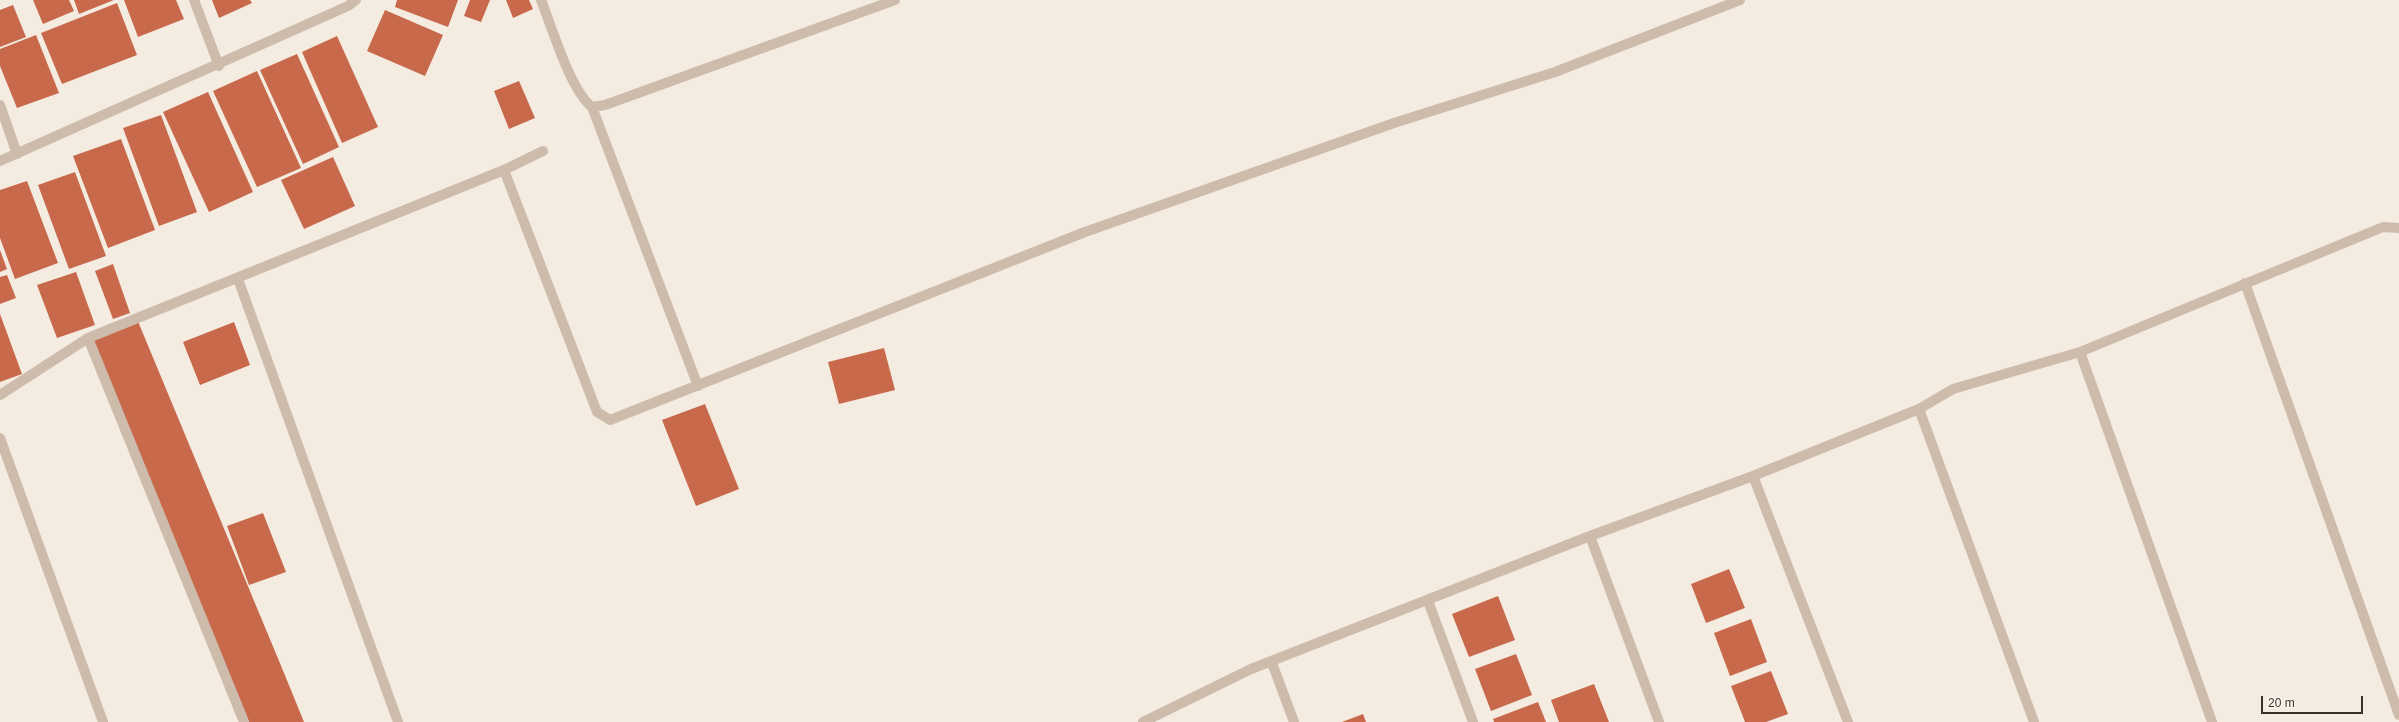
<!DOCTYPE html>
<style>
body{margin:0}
#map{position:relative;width:2399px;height:722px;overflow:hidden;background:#f4ebe1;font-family:Helvetica,sans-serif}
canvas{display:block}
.scale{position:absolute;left:2261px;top:696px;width:102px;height:18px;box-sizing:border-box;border:2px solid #3b302b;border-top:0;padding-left:5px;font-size:12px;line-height:14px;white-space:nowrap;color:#3b302b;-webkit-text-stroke:3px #fbf5ee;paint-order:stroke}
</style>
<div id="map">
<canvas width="2399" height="722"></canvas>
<div class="scale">20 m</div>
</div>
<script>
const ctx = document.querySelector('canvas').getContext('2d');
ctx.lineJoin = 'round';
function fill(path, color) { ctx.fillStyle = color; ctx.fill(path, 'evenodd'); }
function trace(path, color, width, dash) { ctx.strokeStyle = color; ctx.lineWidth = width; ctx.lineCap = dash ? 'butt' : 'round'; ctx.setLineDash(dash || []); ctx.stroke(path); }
const building = new Path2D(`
 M33,0H69L74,11L43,24Z
 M74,0H114L79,14Z
 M124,0H176L184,19L138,37Z
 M212,0H250L252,3L219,18Z
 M397,0H458L448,27L395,7Z
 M470,0H490L481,22L464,16Z
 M506,0H529L533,9L513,18Z
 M117,3L137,55L62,84L41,33Z
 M13,5L26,37L0,47V10Z
 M385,10L443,35L425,76L367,51Z
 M36,35L59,93L17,108L0,66V49Z
 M337,36L378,127L342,143L302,52Z
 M297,54L339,147L303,164L260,70Z
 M257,71L301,168L257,187L213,91Z
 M519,81L535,118L509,129L494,91Z
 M208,92L253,192L209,212L163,112Z
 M161,115L197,212L159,226L123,128Z
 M121,139L155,230L108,248L73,156Z
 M333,157L355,206L304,229L281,180Z
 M75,172L106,256L69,269L38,185Z
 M27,181L58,263L15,279L0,238V190Z
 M0,250L7,269L0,272Z
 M113,264L130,313L113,319L95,271Z
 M76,272L95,325L57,338L37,285Z
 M7,275L16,298L0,304V277Z
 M0,314L22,374L0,382Z
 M137,319L284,673L304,722H249L90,338Z
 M234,322L250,365L200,385L183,342Z
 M884,348L895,390L839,404L828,362Z
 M705,404L739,489L696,506L662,420Z
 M263,513L286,572L249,585L227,526Z
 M1729,569L1745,608L1706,623L1691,584Z
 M1498,596L1515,640L1469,657L1452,614Z
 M1751,619L1767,662L1730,676L1714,633Z
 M1516,654L1532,695L1491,711L1475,669Z
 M1771,671L1788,714L1766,722H1745L1731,686Z
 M1594,684L1609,722H1559L1551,700Z
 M1538,702L1546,722H1494L1493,719Z
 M1363,714L1366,722H1342Z`);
const minor = new Path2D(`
 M194,0L219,66
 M541,0C552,27 570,90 592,107L698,386
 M0,105L17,154
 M592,107L605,105L895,0
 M0,161L348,6L356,0
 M504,170L597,412L610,420L1085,232L1394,123L1555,72L1740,0
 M238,279L398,722
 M2245,283L2399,715
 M88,338L244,722
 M2080,352L2212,722
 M0,395L88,338L504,170L543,151
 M1919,409L2034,722
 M0,438L103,722
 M1753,476L1848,722
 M1590,536L1659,722
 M1428,601L1473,722
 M1272,663L1294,722
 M1143,722L1251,669L1590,536L1753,476L1919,409L1953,389L2080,352L2383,227L2399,228`);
fill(building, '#c8694b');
trace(minor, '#cdbbac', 10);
</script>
